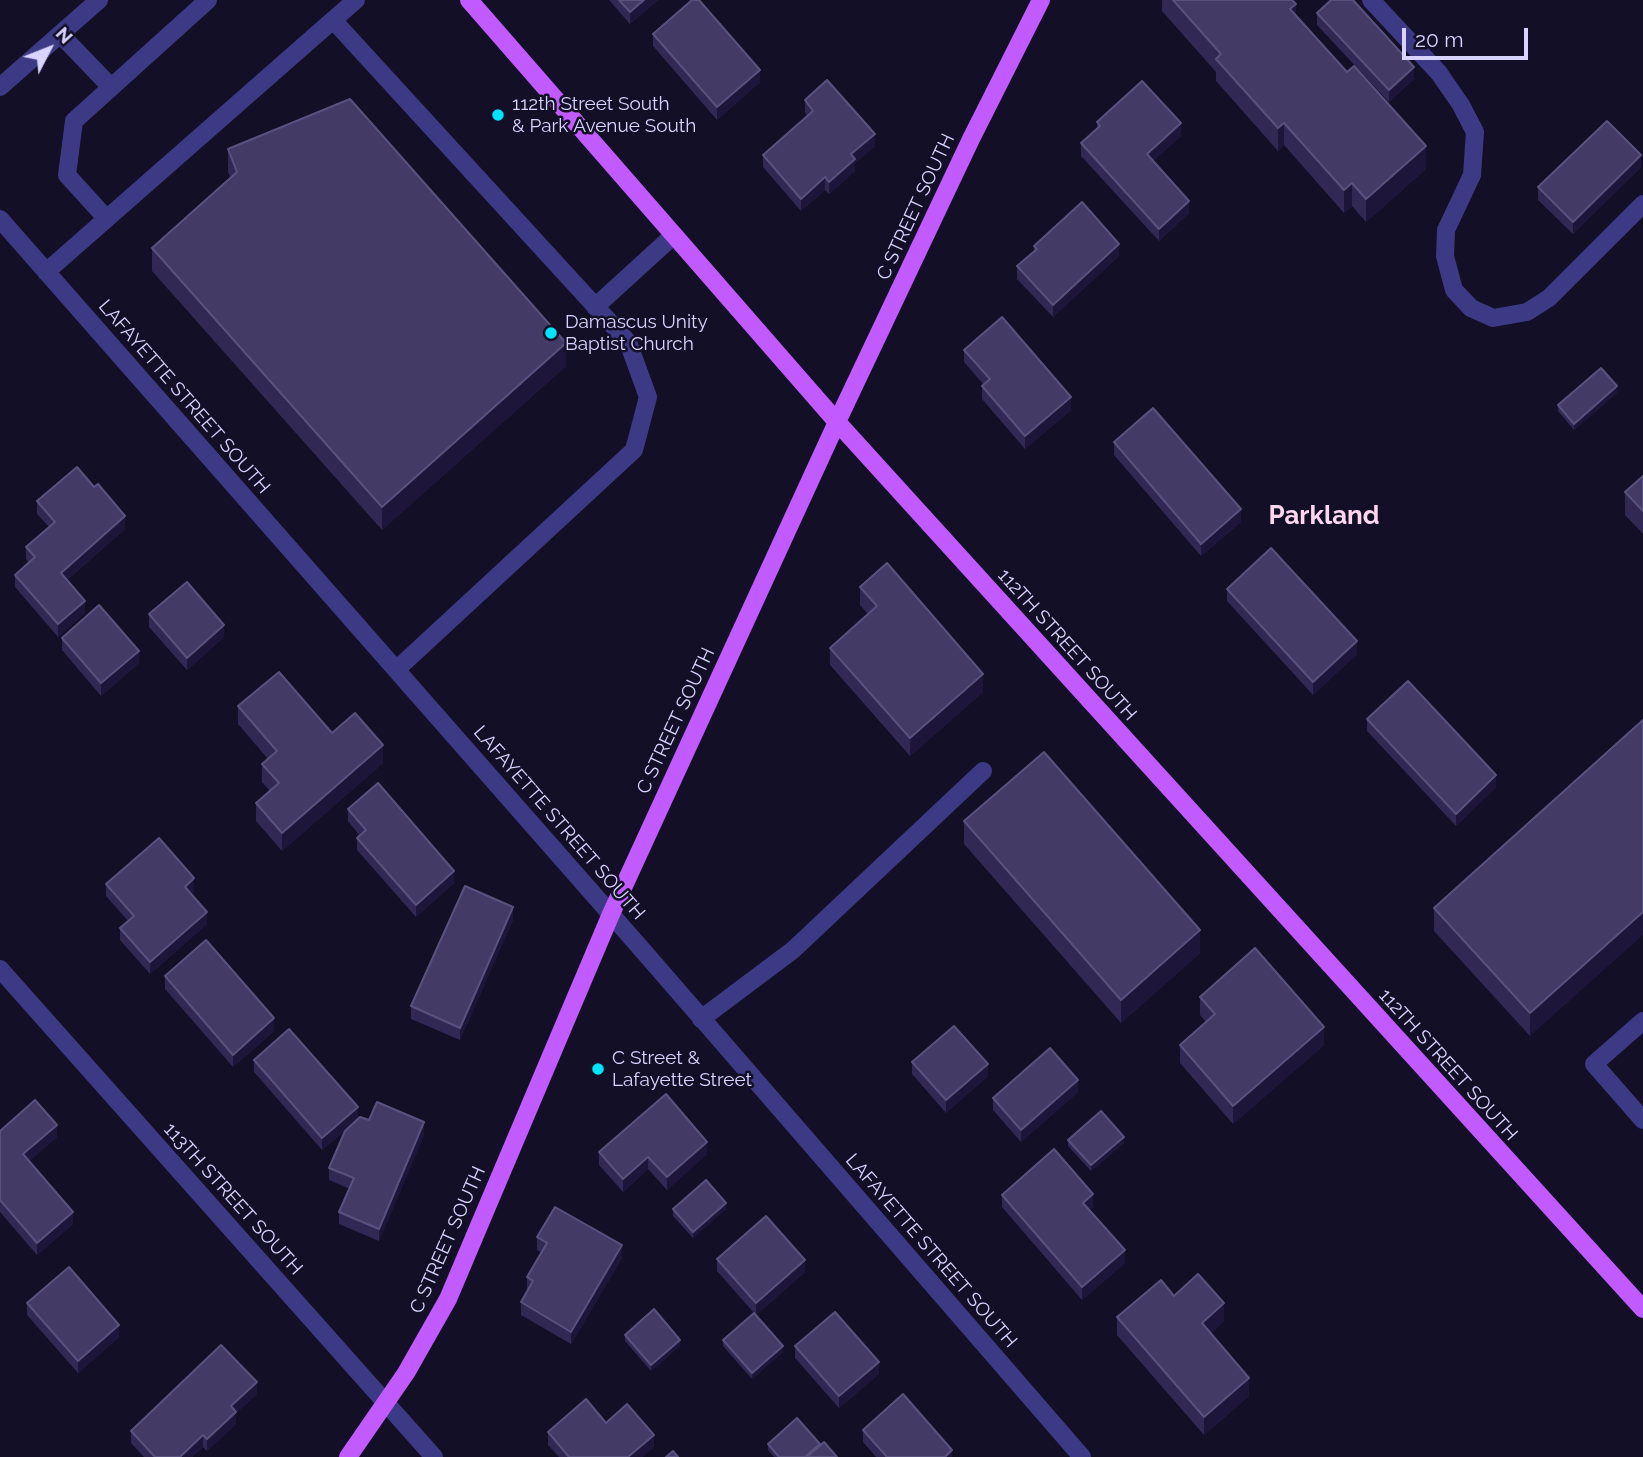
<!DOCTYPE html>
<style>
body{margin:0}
#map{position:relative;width:1643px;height:1457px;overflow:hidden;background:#130f26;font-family:Raleway,sans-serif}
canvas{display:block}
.north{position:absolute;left:14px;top:14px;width:70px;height:70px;-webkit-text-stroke:5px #130f26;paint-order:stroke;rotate:48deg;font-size:19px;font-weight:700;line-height:28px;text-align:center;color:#d9d4ff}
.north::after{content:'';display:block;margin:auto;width:24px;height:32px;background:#d9d4ff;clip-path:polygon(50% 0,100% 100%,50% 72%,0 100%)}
.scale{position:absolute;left:1402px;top:28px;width:126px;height:32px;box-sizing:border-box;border:4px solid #d9d4ff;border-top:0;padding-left:9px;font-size:21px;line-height:24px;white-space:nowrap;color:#d9d4ff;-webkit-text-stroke:5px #130f26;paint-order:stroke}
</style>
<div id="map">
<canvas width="1643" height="1457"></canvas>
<div class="north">N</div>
<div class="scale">20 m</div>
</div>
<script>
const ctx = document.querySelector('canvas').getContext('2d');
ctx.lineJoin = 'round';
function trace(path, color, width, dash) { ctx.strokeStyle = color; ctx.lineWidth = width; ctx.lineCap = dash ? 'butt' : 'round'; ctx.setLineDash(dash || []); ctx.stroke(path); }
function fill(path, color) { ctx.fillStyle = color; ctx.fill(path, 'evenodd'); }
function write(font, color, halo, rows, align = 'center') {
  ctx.font = font + ' Raleway,sans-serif'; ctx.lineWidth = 5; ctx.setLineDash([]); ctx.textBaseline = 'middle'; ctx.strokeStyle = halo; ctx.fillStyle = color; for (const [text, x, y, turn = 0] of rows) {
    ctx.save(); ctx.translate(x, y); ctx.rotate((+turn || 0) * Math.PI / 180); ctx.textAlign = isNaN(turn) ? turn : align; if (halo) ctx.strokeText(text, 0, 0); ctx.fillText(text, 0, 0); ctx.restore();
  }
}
const minor = new Path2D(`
 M356,0L333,20L628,342L648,397L634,450L396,670
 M1371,0L1439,73L1461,105L1475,132L1472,175L1446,230L1445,256L1454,290L1471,308L1493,318L1527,312L1549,298L1643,204
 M60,34L110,86
 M0,87L99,0
 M106,218L67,175L74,121L208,0
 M0,219L645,953L1082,1457
 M46,272L333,20
 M595,307L674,235
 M0,969L434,1457
 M701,1019L793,950L983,771
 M1643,1021L1594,1064L1643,1120`);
const major = new Path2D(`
 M469,0L837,422L1643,1309
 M348,1457L406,1373L448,1299L611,914L837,422L971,139L1041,0`);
const wall = new Path2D(`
 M609,0H658L630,24Z
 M1162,0H1292L1296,15L1426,169L1366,222L1352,206L1344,213L1284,145L1278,151L1216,81V72L1162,11Z
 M1317,13L1414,79L1389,102L1317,25Z
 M653,34L760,82L717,120L653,46Z
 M805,100L875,146L855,163V171L829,194L825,190L801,211L763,167V155L807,116L805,112Z
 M1097,122L1181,136L1153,161L1189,213L1159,241L1081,156V143L1097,128Z
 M228,149L566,366L382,530L152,271V248L231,178L228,172Z
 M1641,167L1573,234L1538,200V187Z
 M1034,246L1119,256L1053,317L1017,279V266L1034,252Z
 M964,350L1071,410L1025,449L982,399V386L984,385L964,362Z
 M1617,393L1574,430L1558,411V405Z
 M1114,442L1241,522L1201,556L1114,455Z
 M1643,476V534L1625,515V492Z
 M37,501L125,529L67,580L85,613L58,637L15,587V575L29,563L26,559V547L49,527L37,514Z
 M860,587L983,692L910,756L830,665V648L868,614L860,605Z
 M1227,589L1357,654L1313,695L1227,601Z
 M149,614L224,637L187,670L149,627Z
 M62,638L139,663L101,696L62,650Z
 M238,706L332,733L383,763L282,851L256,821V803L270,791L262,782V764L268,759L238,724Z
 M1367,719L1496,787L1456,826L1367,731Z
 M1643,720L1530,1036L1434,931V908Z
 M348,809L454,883L416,917L357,850V838L360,836L348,821Z
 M964,821L1200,953L1121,1023L964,844Z
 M106,884L194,891L191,894L207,924L150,974L120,940V928L128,921L106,896Z
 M513,920L460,1040L411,1019V1006Z
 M165,976L274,1031L233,1067L165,989Z
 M1200,997L1324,1045L1233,1124L1180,1063V1045L1206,1022L1200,1015Z
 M254,1060L358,1119L369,1120L424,1135L379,1241L339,1224V1212L350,1189L329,1180V1168L349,1127L322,1150L254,1072Z
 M912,1062L988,1076L946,1113L912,1074Z
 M1078,1092L1021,1142L993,1110V1098Z
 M0,1131L57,1137L29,1161L73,1224L37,1255L0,1212Z
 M1068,1140L1124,1143L1091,1171L1068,1146Z
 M599,1152L707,1154L667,1190L648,1169L623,1192L599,1165Z
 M1002,1195L1093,1207L1089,1210L1125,1263L1082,1300L1002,1207Z
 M673,1209H726L693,1238L673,1216Z
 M537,1237L622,1258L571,1344L521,1315V1302L528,1290L527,1289V1277L541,1252L537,1250Z
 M717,1259L805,1272L756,1315L783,1352L752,1379L723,1346V1340L754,1313L717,1271Z
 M1174,1296L1224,1321L1211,1333L1249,1396L1204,1435L1117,1335V1317Z
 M27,1303L119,1337L78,1373L27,1315Z
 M625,1335L680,1346L651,1371L625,1341Z
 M795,1346L879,1374L839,1408L795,1358Z
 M257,1394L236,1413V1424L207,1451L203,1447L192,1457H144L131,1443V1431Z
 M606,1423L654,1447L642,1457H559L548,1445V1432Z
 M863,1430L952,1457H876L863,1442Z
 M768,1444L820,1446L837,1457H774L768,1450Z`);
const shadedWall = new Path2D(`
 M644,0H658L630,24V12Z
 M1296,4V27L1290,9Z
 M1414,67V79L1389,102V90Z
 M760,70V82L717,120V107Z
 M1181,123V136L1147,166V154Z
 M1284,123V145L1278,151V128Z
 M875,134V146L855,163V171L829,194V182L851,154Z
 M1426,146V169L1366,222V199Z
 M1641,155V167L1573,234V222Z
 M825,177V190L801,211V199Z
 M1352,183V206L1344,213V190Z
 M1189,201V213L1159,241V229Z
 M1119,244V256L1053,317V305Z
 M566,343V366L382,530V507Z
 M1617,386V393L1574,430V424Z
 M1071,397V410L1025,449V436Z
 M1241,509V522L1201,556V544Z
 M125,516V529L61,585V573Z
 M85,601V613L58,637V624Z
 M224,625V637L187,670V658Z
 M1357,641V654L1313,695V682Z
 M139,651V663L101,696V683Z
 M983,674V692L910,756V738Z
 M383,745V763L282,851V833Z
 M1496,775V787L1456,826V814Z
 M454,871V883L416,917V905Z
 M194,878V891L185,899V887Z
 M513,907V920L460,1040V1028Z
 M207,912V924L150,974V962Z
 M1643,912V935L1530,1036V1013Z
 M1200,930V953L1121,1023V1000Z
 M274,1018V1031L233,1067V1055Z
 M1324,1027V1045L1233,1124V1106Z
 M988,1064V1076L946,1113V1100Z
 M1078,1080V1092L1021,1142V1130Z
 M358,1107V1119L322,1150V1138Z
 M424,1122V1135L379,1241V1229Z
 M57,1125V1137L23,1166V1154Z
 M1124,1137V1143L1091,1171V1165Z
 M707,1142V1154L667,1190V1177Z
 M648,1157V1169L623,1192V1179Z
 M1093,1194V1207L1083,1216V1203Z
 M726,1203V1209L693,1238V1232Z
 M73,1212V1224L37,1255V1243Z
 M622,1245V1258L571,1344V1332Z
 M1125,1250V1263L1082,1300V1287Z
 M805,1260V1272L756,1315V1303Z
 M1224,1303V1321L1202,1341V1323Z
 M119,1325V1337L78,1373V1361Z
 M680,1340V1346L651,1371V1365Z
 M783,1346V1352L752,1379V1373Z
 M879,1362V1374L839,1408V1396Z
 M1249,1378V1396L1204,1435V1417Z
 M257,1382V1394L236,1413V1424L207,1451V1439L231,1406Z
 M203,1435V1447L192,1457H180Z
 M654,1435V1447L642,1457H628Z
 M952,1450V1457H945Z`);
const building = new Path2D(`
 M619,0H644L630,12Z
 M692,0H699L760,70L717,107L653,34Z
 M1173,0H1292L1296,4L1290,9L1347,72L1354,66L1426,146L1366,199L1352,183L1344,190L1284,123L1278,128L1216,59L1221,54Z
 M1331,0H1353L1414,67L1389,90L1317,13Z
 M827,80L875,134L851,154L855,159L829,182L825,177L801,199L763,155L813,111L805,100Z
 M1142,81L1181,123L1147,154L1189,201L1159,229L1081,143L1100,126L1097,122Z
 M350,99L566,343L382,507L152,248L237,172L228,149Z
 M1607,121L1641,155L1573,222L1538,187Z
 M1082,202L1119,244L1053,305L1017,266L1037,249L1034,246Z
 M1002,317L1071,397L1025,436L982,386L990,379L964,350Z
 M1601,368L1617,386L1574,424L1558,405Z
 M1153,408L1241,509L1201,544L1114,442Z
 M77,467L94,487L98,484L125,516L61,573L85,601L58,624L15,575L35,557L26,547L55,522L37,501Z
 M1643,476V511L1625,492Z
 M1271,548L1357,641L1313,682L1227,589Z
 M887,563L983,674L910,738L830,648L877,606L860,587Z
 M187,582L224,625L187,658L149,614Z
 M99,605L139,651L101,683L62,638Z
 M279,672L332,733L355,713L383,745L282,833L256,803L279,783L262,764L277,751L238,706Z
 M1408,681L1496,775L1456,814L1367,719Z
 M1643,720V912L1530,1013L1434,908Z
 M1044,752L1200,930L1121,1000L964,821Z
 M378,783L454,871L416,905L357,838L366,830L348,809Z
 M159,838L194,878L185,887L207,912L150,962L120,928L134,916L106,884Z
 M465,886L513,907L460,1028L411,1006Z
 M206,940L274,1018L233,1055L165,976Z
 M1255,948L1324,1027L1233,1106L1180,1045L1215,1014L1200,997Z
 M954,1026L988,1064L946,1100L912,1062Z
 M289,1029L358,1107L322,1138L254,1060Z
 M1050,1048L1078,1080L1021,1130L993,1098Z
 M666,1094L707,1142L667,1177L648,1157L623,1179L599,1152Z
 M35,1100L57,1125L23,1154L73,1212L37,1243L0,1200V1131Z
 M377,1102L424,1122L379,1229L339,1212L354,1178L329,1168L345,1131L360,1117L369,1120Z
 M1101,1111L1124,1137L1091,1165L1068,1140Z
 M1054,1149L1093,1194L1083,1203L1125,1250L1082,1287L1002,1195Z
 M706,1180L726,1203L693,1232L673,1209Z
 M555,1207L622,1245L571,1332L521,1302L533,1281L527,1277L547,1243L537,1237Z
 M766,1216L805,1260L756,1303L717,1259Z
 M69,1267L119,1325L78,1361L27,1303Z
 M1198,1274L1224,1303L1202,1323L1249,1378L1204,1417L1117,1317L1161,1280L1174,1296Z
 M654,1309L680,1340L651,1365L625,1335Z
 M835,1312L879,1362L839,1396L795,1346Z
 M754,1313L783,1346L752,1373L723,1340Z
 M221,1345L257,1382L231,1406L236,1412L207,1439L203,1435L180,1457H155L131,1431Z
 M903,1394L952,1450L945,1457H887L863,1430Z
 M586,1399L606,1423L627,1404L654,1435L628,1457H569L548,1432Z
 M797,1418L820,1444L805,1457H779L768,1444Z
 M824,1442L837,1457H807Z
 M673,1451L678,1457H666Z`);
const markers = [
 [498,115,7,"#00e5ff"],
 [551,333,7,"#00e5ff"],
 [598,1069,7,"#00e5ff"]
];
const poiNames = [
 ["112th Street South",512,104],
 ["& Park Avenue South",512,126],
 ["Damascus Unity",565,322],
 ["Baptist Church",565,344],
 ["C Street &",612,1058],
 ["Lafayette Street",612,1080]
];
const streetNames = [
 ["C STREET SOUTH",916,207,-65],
 ["LAFAYETTE STREET SOUTH",184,397,49],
 ["112TH STREET SOUTH",1067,645,48],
 ["C STREET SOUTH",676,721,-65],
 ["LAFAYETTE STREET SOUTH",559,823,49],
 ["112TH STREET SOUTH",1448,1065,48],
 ["113TH STREET SOUTH",233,1199,48],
 ["C STREET SOUTH",448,1240,-66],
 ["LAFAYETTE STREET SOUTH",931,1251,49]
];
const districtNames = [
 ["Parkland",1324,516]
];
trace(minor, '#3d3a85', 18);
trace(major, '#c25bff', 18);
fill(wall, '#312854');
fill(shadedWall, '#1d163a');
fill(building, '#433a66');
trace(building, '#5a527e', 2);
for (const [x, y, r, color] of markers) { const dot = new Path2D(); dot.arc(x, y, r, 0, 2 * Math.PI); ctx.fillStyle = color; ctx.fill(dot); trace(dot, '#130f26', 2.5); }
write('19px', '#d9d4ff', '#130f26', poiNames, 'left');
write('19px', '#d9d4ff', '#130f26', streetNames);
write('bold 26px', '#ffd6f0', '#130f26', districtNames);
</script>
